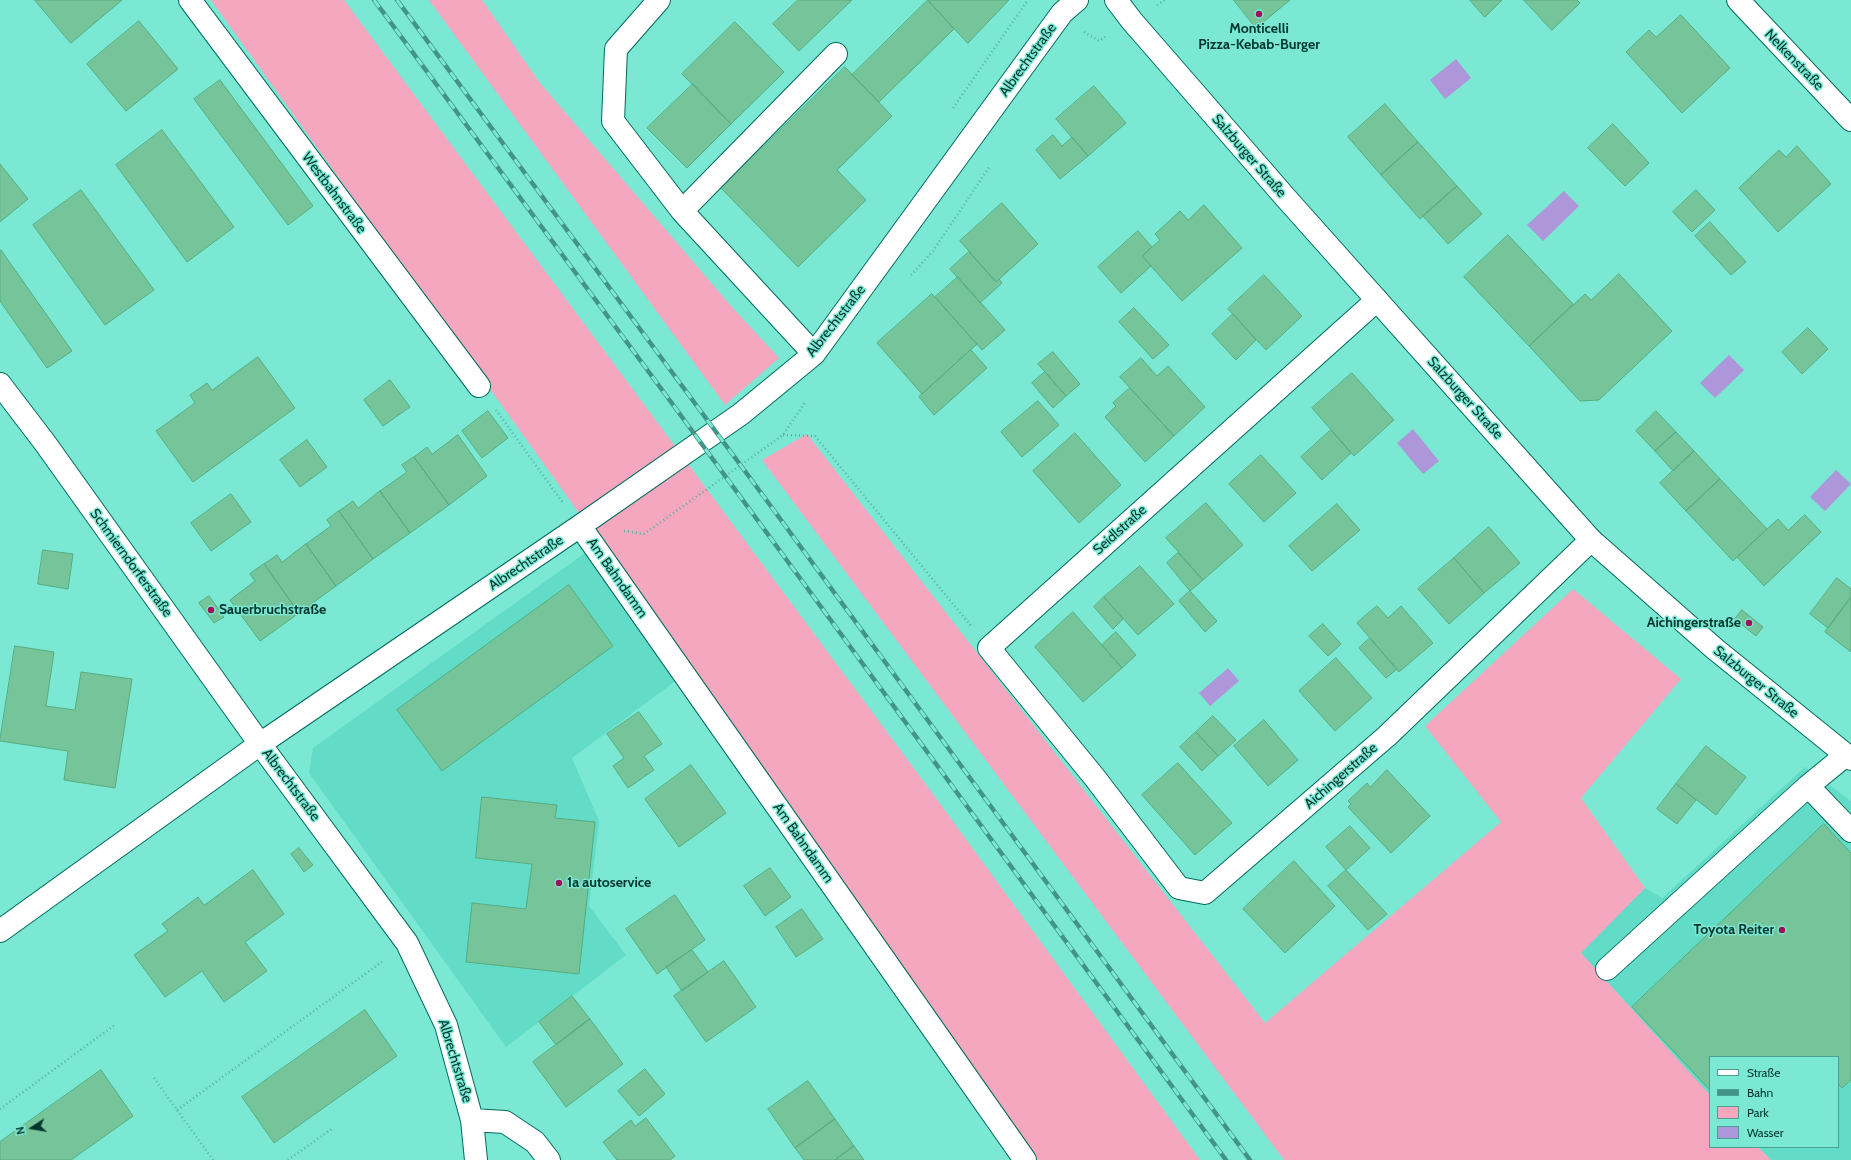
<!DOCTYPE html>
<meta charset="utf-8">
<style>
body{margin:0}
#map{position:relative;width:1851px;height:1160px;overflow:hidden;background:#7ae8d3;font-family:Cabin,sans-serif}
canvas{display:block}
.legend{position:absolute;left:1709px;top:1056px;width:130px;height:92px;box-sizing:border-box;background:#7ae8d3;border:1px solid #4aa191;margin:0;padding:5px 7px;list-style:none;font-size:12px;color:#01362e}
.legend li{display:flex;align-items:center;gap:8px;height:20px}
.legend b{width:20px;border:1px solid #4aa191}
.north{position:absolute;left:12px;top:1108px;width:40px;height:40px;-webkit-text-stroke:3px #7ae8d3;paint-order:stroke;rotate:258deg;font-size:11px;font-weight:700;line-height:16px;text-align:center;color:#01362e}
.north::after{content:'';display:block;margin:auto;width:14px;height:18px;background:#01362e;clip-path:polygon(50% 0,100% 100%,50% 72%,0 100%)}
</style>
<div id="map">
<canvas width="1851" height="1160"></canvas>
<ul class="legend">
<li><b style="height:5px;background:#fff"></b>Straße</li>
<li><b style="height:5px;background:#429586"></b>Bahn</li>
<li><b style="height:11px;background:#f4a7bf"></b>Park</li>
<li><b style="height:11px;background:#ad96d9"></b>Wasser</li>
</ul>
<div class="north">N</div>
</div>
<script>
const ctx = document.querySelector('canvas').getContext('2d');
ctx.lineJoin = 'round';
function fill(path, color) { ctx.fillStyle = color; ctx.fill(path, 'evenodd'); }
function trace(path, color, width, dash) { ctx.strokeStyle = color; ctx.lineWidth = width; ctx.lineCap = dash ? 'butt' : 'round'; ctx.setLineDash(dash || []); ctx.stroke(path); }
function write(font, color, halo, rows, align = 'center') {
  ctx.font = font + ' Cabin,sans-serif'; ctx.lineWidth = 3; ctx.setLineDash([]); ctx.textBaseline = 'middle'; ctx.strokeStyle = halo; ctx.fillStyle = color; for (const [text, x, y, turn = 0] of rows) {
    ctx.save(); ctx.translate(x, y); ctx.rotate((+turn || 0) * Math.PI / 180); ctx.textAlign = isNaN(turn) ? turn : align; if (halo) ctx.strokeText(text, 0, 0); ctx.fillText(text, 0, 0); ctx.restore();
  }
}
const built = new Path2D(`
 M599,543L689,671L572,758L599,821L589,906L626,955L506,1047L309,773L313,748Z
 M1805,767L1851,801V1160H1771L1758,1147H1838V1057H1710V1095L1581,953L1645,888L1662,898Z`);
const green = new Path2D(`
 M211,0H344L930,790L1200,1160H1035L564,492Z
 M429,0H482L540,83L731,306L779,358L725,405Z
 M807,434L1265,1023L1501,822L1425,726L1573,589L1681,679L1581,798L1645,888L1581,953L1710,1095V1147H1758L1771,1160H1284L762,460Z`);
const water = new Path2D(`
 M1456,59L1471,78L1445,99L1430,80Z
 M1564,191L1579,206L1543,241L1527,225Z
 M1729,355L1744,370L1715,398L1700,383Z
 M1413,429L1439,461L1423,474L1397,443Z
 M1836,470L1851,484L1825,511L1810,497Z
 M1228,668L1239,681L1210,706L1199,693Z`);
const building = new Path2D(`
 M35,0H122L71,43Z
 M798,0H852L799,51L773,24Z
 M928,0H1009L968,43Z
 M928,0L954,29L879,102L852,75Z
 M1234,0H1290L1256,28Z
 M1470,0H1502L1485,17Z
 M1524,0H1577L1580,3L1552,30Z
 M1681,15L1730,68L1682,113L1626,52L1649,30L1656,37Z
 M139,21L178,69L126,111L87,64Z
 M735,22L784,72L731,124L682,74Z
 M845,67L892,116L837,170L866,200L798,267L721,188Z
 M220,80L313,206L288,225L194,99Z
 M693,84L731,124L687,168L647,128Z
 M1094,86L1126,123L1088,156L1056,119Z
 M1385,104L1418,142L1381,175L1348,137Z
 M1613,124L1649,163L1625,186L1588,148Z
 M162,130L234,227L187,262L116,165Z
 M1053,135L1062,146L1072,137L1088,156L1060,179L1036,150Z
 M1418,142L1457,186L1420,219L1381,175Z
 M1797,146L1831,184L1778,232L1739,188L1779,150L1786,157Z
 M0,164L28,199L0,222Z
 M1457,186L1482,214L1448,244L1423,216Z
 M81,190L154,290L105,325L33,225Z
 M1696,190L1715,210L1692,232L1673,212Z
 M1002,203L1038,244L996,282L960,241Z
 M1204,205L1242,248L1182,301L1142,256L1160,240L1155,234L1180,211L1188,220Z
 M1710,222L1746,262L1731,275L1695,236Z
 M1138,231L1152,247L1142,256L1151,266L1121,293L1098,267Z
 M1508,235L1573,304L1529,346L1464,277Z
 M1,250L72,351L47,368L0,301V251Z
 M969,252L996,282L999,279L1002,283L980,303L950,269Z
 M1619,274L1672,331L1599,400L1580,401L1529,346L1585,294L1591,300Z
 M1264,275L1302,316L1266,350L1228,309Z
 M958,277L1005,330L982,350L935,297Z
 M932,294L977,344L922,394L877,343Z
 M1134,308L1169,345L1153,359L1119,322Z
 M1233,314L1256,340L1236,360L1212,334Z
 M1808,328L1828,349L1802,374L1782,352Z
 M971,350L987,368L934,415L919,397Z
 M1053,352L1080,384L1066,396L1038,364Z
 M258,357L295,408L193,482L156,431L195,403L190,395L207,383L212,390Z
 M1141,358L1157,376L1168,366L1205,407L1174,436L1120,377Z
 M1045,372L1066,396L1053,408L1032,383Z
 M1352,373L1394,420L1354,456L1312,408Z
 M390,380L410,407L383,426L364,400Z
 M1130,388L1174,436L1145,462L1105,417L1116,406L1113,403Z
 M1038,401L1059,425L1022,457L1001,432Z
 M488,411L508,438L482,458L462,431Z
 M1656,411L1676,432L1655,451L1636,431Z
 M1331,430L1351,453L1322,480L1301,457Z
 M1676,432L1694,451L1673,471L1655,451Z
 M1075,433L1121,485L1079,523L1033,471Z
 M458,435L487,476L449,505L414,457L427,447L432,454Z
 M307,440L327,467L300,487L280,460Z
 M1694,451L1720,479L1686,511L1660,483Z
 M1261,455L1296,493L1264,522L1229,484Z
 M414,457L449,505L410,533L380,491L407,472L402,465Z
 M1720,479L1767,529L1733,561L1686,511Z
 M380,491L410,533L373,559L339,511L353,501L358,508Z
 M231,494L251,522L211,551L191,523Z
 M1206,503L1243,545L1203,580L1166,538Z
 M1337,504L1360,530L1312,571L1289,546Z
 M339,511L373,559L336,586L306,544L331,526L327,520Z
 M1805,515L1821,532L1764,586L1737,557L1778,519L1788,530Z
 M1489,527L1520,563L1484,593L1454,558Z
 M306,544L336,586L299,613L264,564L277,555L282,562Z
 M43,550L73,554L68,589L38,584Z
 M1178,553L1203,580L1190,591L1167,563Z
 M1454,558L1484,593L1449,624L1418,589Z
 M264,564L299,613L260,641L230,600L255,581L250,574Z
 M1140,566L1174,604L1138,635L1104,597Z
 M1837,578L1851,589V597L1828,628L1810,614Z
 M569,585L613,646L442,771L397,710Z
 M1190,591L1217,621L1205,632L1179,601Z
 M209,596L224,617L214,623L199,603Z
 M1104,597L1123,619L1113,629L1094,607Z
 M1851,597V652L1825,632Z
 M1377,606L1388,618L1401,606L1433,643L1399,672L1357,623Z
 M1742,610L1763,627L1756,636L1735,619Z
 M1073,612L1122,668L1083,702L1035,647Z
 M1323,624L1341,644L1328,656L1309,636Z
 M1116,632L1136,655L1122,668L1102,645Z
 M1370,638L1397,669L1386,678L1359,648Z
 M15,646L54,652L46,706L75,710L81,672L132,679L115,788L64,780L68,751L0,741Z
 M1336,658L1372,698L1335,731L1299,691Z
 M639,712L662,744L644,756L654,770L628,788L613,766L624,758L607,734Z
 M1213,716L1236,740L1218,756L1196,732Z
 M1264,720L1298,760L1268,786L1234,746Z
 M1196,732L1218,756L1202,771L1180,747Z
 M1706,746L1746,777L1716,815L1676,784Z
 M1178,763L1232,823L1195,855L1142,795Z
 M691,765L726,813L679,847L645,799Z
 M1387,770L1430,816L1391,853L1348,807L1351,804L1348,801L1367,783L1370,787Z
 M1676,784L1696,800L1677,824L1657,809Z
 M482,797L557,805L555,818L595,822L579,974L466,962L472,903L526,909L532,864L476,858Z
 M1824,824L1851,853V1080L1842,1088L1838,1084V1057H1710V1090L1632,1007Z
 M1350,826L1370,848L1346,870L1326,847Z
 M299,848L313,865L304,872L291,854Z
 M1294,861L1335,906L1285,953L1243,909Z
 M770,868L791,897L765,916L744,886Z
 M253,870L284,914L245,942L267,971L224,1002L202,971L165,997L134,955L168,931L162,924L198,897L204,905Z
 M1346,870L1387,914L1368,930L1328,886Z
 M675,895L705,940L657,974L626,929Z
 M802,909L823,939L796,957L776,927Z
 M692,950L708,972L682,991L666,967Z
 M724,961L756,1007L706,1042L674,996Z
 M572,996L590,1019L556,1045L539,1022Z
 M365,1010L397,1056L274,1143L242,1097Z
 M590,1019L623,1064L566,1107L533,1062Z
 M645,1069L665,1094L639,1116L618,1091Z
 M101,1070L133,1116L71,1160H0V1142Z
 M808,1081L835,1119L795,1148L768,1109Z
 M646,1118L675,1156L670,1160H617L603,1142L631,1120L635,1126Z
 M835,1119L854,1146L835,1160H804L795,1148Z
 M854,1146L864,1160H835Z`);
const path = new Path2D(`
 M1157,5L1165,0
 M1084,32L1099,41L1107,36
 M953,108L1028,0
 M911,275L933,251L990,166
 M496,410L563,503
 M783,435L815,436L971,626
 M624,531L644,534L783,435L806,401
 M154,1078L213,1160
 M0,1109L116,1024
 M177,1110L383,961
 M288,1160L333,1128`);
const minor = new Path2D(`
 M190,0L479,386
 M659,0L616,49L613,121L682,211
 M1738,0L1851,120
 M1377,300L989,648L1095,778L1179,888L1205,893L1387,736L1591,540
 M814,354L682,211L836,54
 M0,384L45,443L260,744L407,943L446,1025L472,1120L476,1160
 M580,526L1025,1160
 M1808,786L1851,831
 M0,931L260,744L580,526L741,414L814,354L1062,13L1077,0
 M1607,969L1808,786L1846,755
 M472,1120L505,1122L535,1142L549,1160`);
const major = new Path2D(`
 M1116,0L1132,21L1285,197L1591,540L1715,649L1851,759`);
const rail = new Path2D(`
 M374,0L671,402L1226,1160
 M397,0L770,505L1250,1160`);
const markers = [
 [1259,14,4,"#a00f56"],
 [211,610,4,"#a00f56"],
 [1749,623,4,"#a00f56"],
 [559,883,4,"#a00f56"],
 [1782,930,4,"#a00f56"]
];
const poiNames = [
 ["Monticelli",1259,29,"center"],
 ["Pizza-Kebab-Burger",1259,45,"center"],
 ["Sauerbruchstraße",219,610],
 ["Aichingerstraße",1741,623,"right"],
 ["1a autoservice",567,883],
 ["Toyota Reiter",1774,930,"right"]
];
const streetNames = [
 ["Albrechtstraße",1028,60,-54],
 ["Nelkenstraße",1794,60,46],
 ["Salzburger Straße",1249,156,49],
 ["Westbahnstraße",334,193,53],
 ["Albrechtstraße",836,321,-52],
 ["Salzburger Straße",1465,398,48],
 ["Seidlstraße",1120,530,-42],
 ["Schmierndorferstraße",131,563,54],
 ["Albrechtstraße",526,563,-34],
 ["Am Bahndamm",617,578,55],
 ["Salzburger Straße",1756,682,39],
 ["Aichingerstraße",1341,776,-41],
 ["Albrechtstraße",291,785,53],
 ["Am Bahndamm",803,843,55],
 ["Albrechtstraße",455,1061,73]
];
fill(built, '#62dcc6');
fill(green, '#f4a7bf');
fill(water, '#ad96d9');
fill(building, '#76c49a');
trace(building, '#56ac80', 1);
trace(minor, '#026b5d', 24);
trace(major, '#026b5d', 24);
trace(path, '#55b1a0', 2.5, [1, 3]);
trace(minor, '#fff', 22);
trace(major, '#fff', 22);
trace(rail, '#429586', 4.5);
trace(rail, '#7ae8d3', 3, [9]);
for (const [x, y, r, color] of markers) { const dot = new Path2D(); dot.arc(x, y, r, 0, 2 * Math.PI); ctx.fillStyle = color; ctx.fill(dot); trace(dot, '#7ae8d3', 1.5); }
write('bold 14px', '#01362e', '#7ae8d3', poiNames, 'left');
write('14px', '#01362e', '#7ae8d3', streetNames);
</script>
